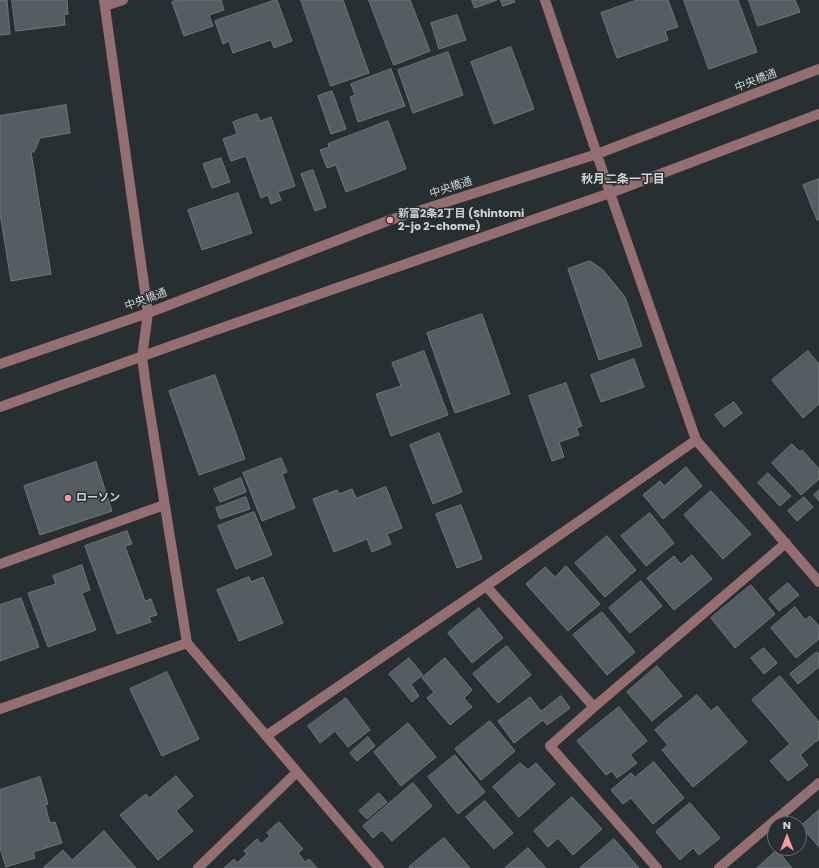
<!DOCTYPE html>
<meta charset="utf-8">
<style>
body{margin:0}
#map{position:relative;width:819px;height:868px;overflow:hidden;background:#272f33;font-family:Poppins,sans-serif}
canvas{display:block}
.north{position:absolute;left:767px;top:816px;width:40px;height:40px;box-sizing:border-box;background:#272f33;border:1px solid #6a7175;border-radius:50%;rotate:0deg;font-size:11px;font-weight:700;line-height:16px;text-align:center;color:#cfd4d7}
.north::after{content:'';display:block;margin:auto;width:14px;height:18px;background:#f59b9f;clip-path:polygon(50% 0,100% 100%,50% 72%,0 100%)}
</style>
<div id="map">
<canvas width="819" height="868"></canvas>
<div class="north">N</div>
</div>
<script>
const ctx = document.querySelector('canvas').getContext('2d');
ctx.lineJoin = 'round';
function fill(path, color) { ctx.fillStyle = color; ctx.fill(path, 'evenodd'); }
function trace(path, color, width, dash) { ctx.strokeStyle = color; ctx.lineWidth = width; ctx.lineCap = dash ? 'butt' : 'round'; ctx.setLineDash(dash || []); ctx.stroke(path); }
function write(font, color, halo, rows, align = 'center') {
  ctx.font = font + ' Poppins,"Noto Sans JP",sans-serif'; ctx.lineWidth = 3; ctx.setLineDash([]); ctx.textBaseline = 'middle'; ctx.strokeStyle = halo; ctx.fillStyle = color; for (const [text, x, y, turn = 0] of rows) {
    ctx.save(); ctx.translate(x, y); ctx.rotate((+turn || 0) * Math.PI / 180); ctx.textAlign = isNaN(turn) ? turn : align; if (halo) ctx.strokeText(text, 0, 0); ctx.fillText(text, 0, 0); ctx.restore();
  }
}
const building = new Path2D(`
 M0,0H7L10,34L0,35Z
 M12,0H67L68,14L64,15L65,25L16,31Z
 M177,0H221L224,10L209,15L213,26L184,36L172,2Z
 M275,0H277L292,41L274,48L271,40L233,53L229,41L223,44L215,21Z
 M301,0H343L369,73L331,86Z
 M369,0H410L430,51L394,65Z
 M472,0H497L475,8Z
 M501,0H514L515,2L503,6Z
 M637,0H668L678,27L665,31L668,40L617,58L601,13Z
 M684,0H738L757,52L709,69Z
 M749,0H795L800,12L758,26Z
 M457,15L466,40L439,49L431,23Z
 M511,47L534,109L494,124L471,62Z
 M448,52L463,95L413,113L398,70Z
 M391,69L405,106L358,122L350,97L355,95L351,84Z
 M332,91L346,129L331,134L318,96Z
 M66,105L70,133L40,138L34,152H31L51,274L11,281L0,213V116Z
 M257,114L260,121L271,117L295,186L278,192L281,200L271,204L268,195L261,198L246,156L231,161L223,139L237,134L233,122Z
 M388,121L406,169L346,192L336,165L327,168L320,150L329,147L328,144Z
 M221,158L230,182L212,188L203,164Z
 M313,170L326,207L315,211L301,174Z
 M819,179V220H817L803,185Z
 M238,193L252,233L202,250L188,210Z
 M590,261L603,270L625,297L642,346L599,360L568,269Z
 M482,314L510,394L455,413L427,333Z
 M424,351L448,415L391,436L376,394L401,386L392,363Z
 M808,351L819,364V404L803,418L772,380Z
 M634,359L644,387L601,402L591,375Z
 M215,375L245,459L199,475L169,391Z
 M566,383L582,426L576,428L579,435L559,442L564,457L552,461L529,396Z
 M734,402L742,413L724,427L715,415Z
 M439,433L462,492L433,504L410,445Z
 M792,444L800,452L802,450L819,469V479L801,495L772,463Z
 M281,458L287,472L282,474L295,508L262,521L243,473Z
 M96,462L112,511L40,535L24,486Z
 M686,467L702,486L663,519L643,495L660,481L664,486Z
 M768,473L791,496L780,506L758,483Z
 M241,478L246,492L220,502L214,489Z
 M386,487L402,528L387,534L391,544L372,552L367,539L334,552L313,499L337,490L339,494L352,489L356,498Z
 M819,490V501L814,495Z
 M711,491L751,534L723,559L684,515Z
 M246,497L250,509L220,519L216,508Z
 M804,497L813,507L797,521L788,511Z
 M461,505L482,559L457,568L436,514Z
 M254,512L272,555L236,569L218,526Z
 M650,513L674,543L646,566L621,536Z
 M127,531L132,544L125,546L145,601L151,599L157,615L149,617L151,622L117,634L85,546Z
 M607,536L636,570L605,597L575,563Z
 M692,555L712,579L674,610L647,578L674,556L681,564Z
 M82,565L90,590L82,593L96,630L48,647L28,593L56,584L53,576Z
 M566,566L600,604L568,631L526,584L545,567L555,577Z
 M249,577L251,582L263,577L283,623L239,641L217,590Z
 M641,581L662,606L630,633L609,608Z
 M788,583L799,595L779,611L769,599Z
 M751,585L775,614L735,648L711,618Z
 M21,598L39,647L0,661V605Z
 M795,607L805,620L810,616L819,626V639L796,658L771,628Z
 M479,608L503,638L472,663L448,633Z
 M602,612L635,652L607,675L573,635Z
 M507,646L531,675L498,703L473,674Z
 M764,648L777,663L764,674L751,658Z
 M817,652L819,654V667L798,684L790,674Z
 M409,658L423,675L411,684L419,696L412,702L389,674Z
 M445,658L472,690L464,698L472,707L450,725L427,698L434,692L422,678Z
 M657,666L682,696L652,721L627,692Z
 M167,672L199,739L162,756L130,689Z
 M780,676L819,722V739L800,755L808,765L788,781L770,761L790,744L752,700Z
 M697,695L711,711L717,706L747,742L693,787L662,750L668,745L655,730Z
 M561,696L570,708L547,725L543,720L514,743L498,721L530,697L541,711Z
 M346,698L370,730L348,747L335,731L320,743L308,726Z
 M619,707L647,741L630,755L637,763L617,778L612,771L606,775L577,741Z
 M490,721L515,751L481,780L455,749Z
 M408,723L436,757L401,786L374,752Z
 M368,737L375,746L357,761L350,753Z
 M455,755L485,792L458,814L428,777Z
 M654,762L684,798L653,824L631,798L623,804L611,790L631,773L635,777Z
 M520,763L528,770L536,763L555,784L519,817L493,787Z
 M176,776L193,796L176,811L193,831L158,860L120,815L146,794L149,798Z
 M40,777L48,804L45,805L50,823L55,822L62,843L33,852L35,858L6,867L0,848V790Z
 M413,783L432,806L392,841L382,830L373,838L363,826Z
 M379,793L387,802L367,819L359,811Z
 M572,797L602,829L573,855L558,838L548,847L534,831Z
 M485,801L513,833L494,849L466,817Z
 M690,803L720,838L699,855L693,848L680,860L656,832Z
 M819,810V847L801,826Z
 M279,822L303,849L298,853L305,862L309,859L317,868H224L234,859L237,863L247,854L244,851L257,839L261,844L270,836L267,833Z
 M104,831L136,868H43L63,850L72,860Z
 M444,838L470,868H410L409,867Z
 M614,839L639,868H580Z
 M528,848L546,868H505Z
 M777,850L792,868H757Z`);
const minor = new Path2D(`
 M104,0L148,313L142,357L147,394L187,643L379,868
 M545,0L610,193L696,440L819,582
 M105,6L123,0
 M0,364L148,313L390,220L597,154L819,69
 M0,407L213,331L610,193L819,114
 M0,564L164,505
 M486,586L594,707L786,543
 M594,707L550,746L657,868
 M0,709L187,643
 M266,736L486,586L696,440
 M198,868L297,772
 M719,868L819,783`);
const markers = [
 [390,220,4,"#f59b9f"],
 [68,498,4,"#f59b9f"]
];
const streetNames = [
 ["中央橋通",756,81,-21],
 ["中央橋通",451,188,-18],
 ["中央橋通",146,300,-20]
];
const poiNames = [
 ["新富2条2丁目 (Shintomi",398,214],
 ["2-jo 2-chome)",398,227],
 ["ローソン",76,498]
];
const neighbourhoodNames = [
 ["秋月二条一丁目",623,180]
];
fill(building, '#555d62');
trace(building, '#6f777c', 1);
trace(minor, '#956f70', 10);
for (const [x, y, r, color] of markers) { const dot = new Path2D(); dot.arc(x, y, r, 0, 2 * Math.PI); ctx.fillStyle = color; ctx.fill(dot); trace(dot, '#272f33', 1.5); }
write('11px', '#cfd4d7', '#272f33', streetNames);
write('bold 11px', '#cfd4d7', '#272f33', poiNames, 'left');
write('bold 12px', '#cfd4d7', '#272f33', neighbourhoodNames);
</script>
